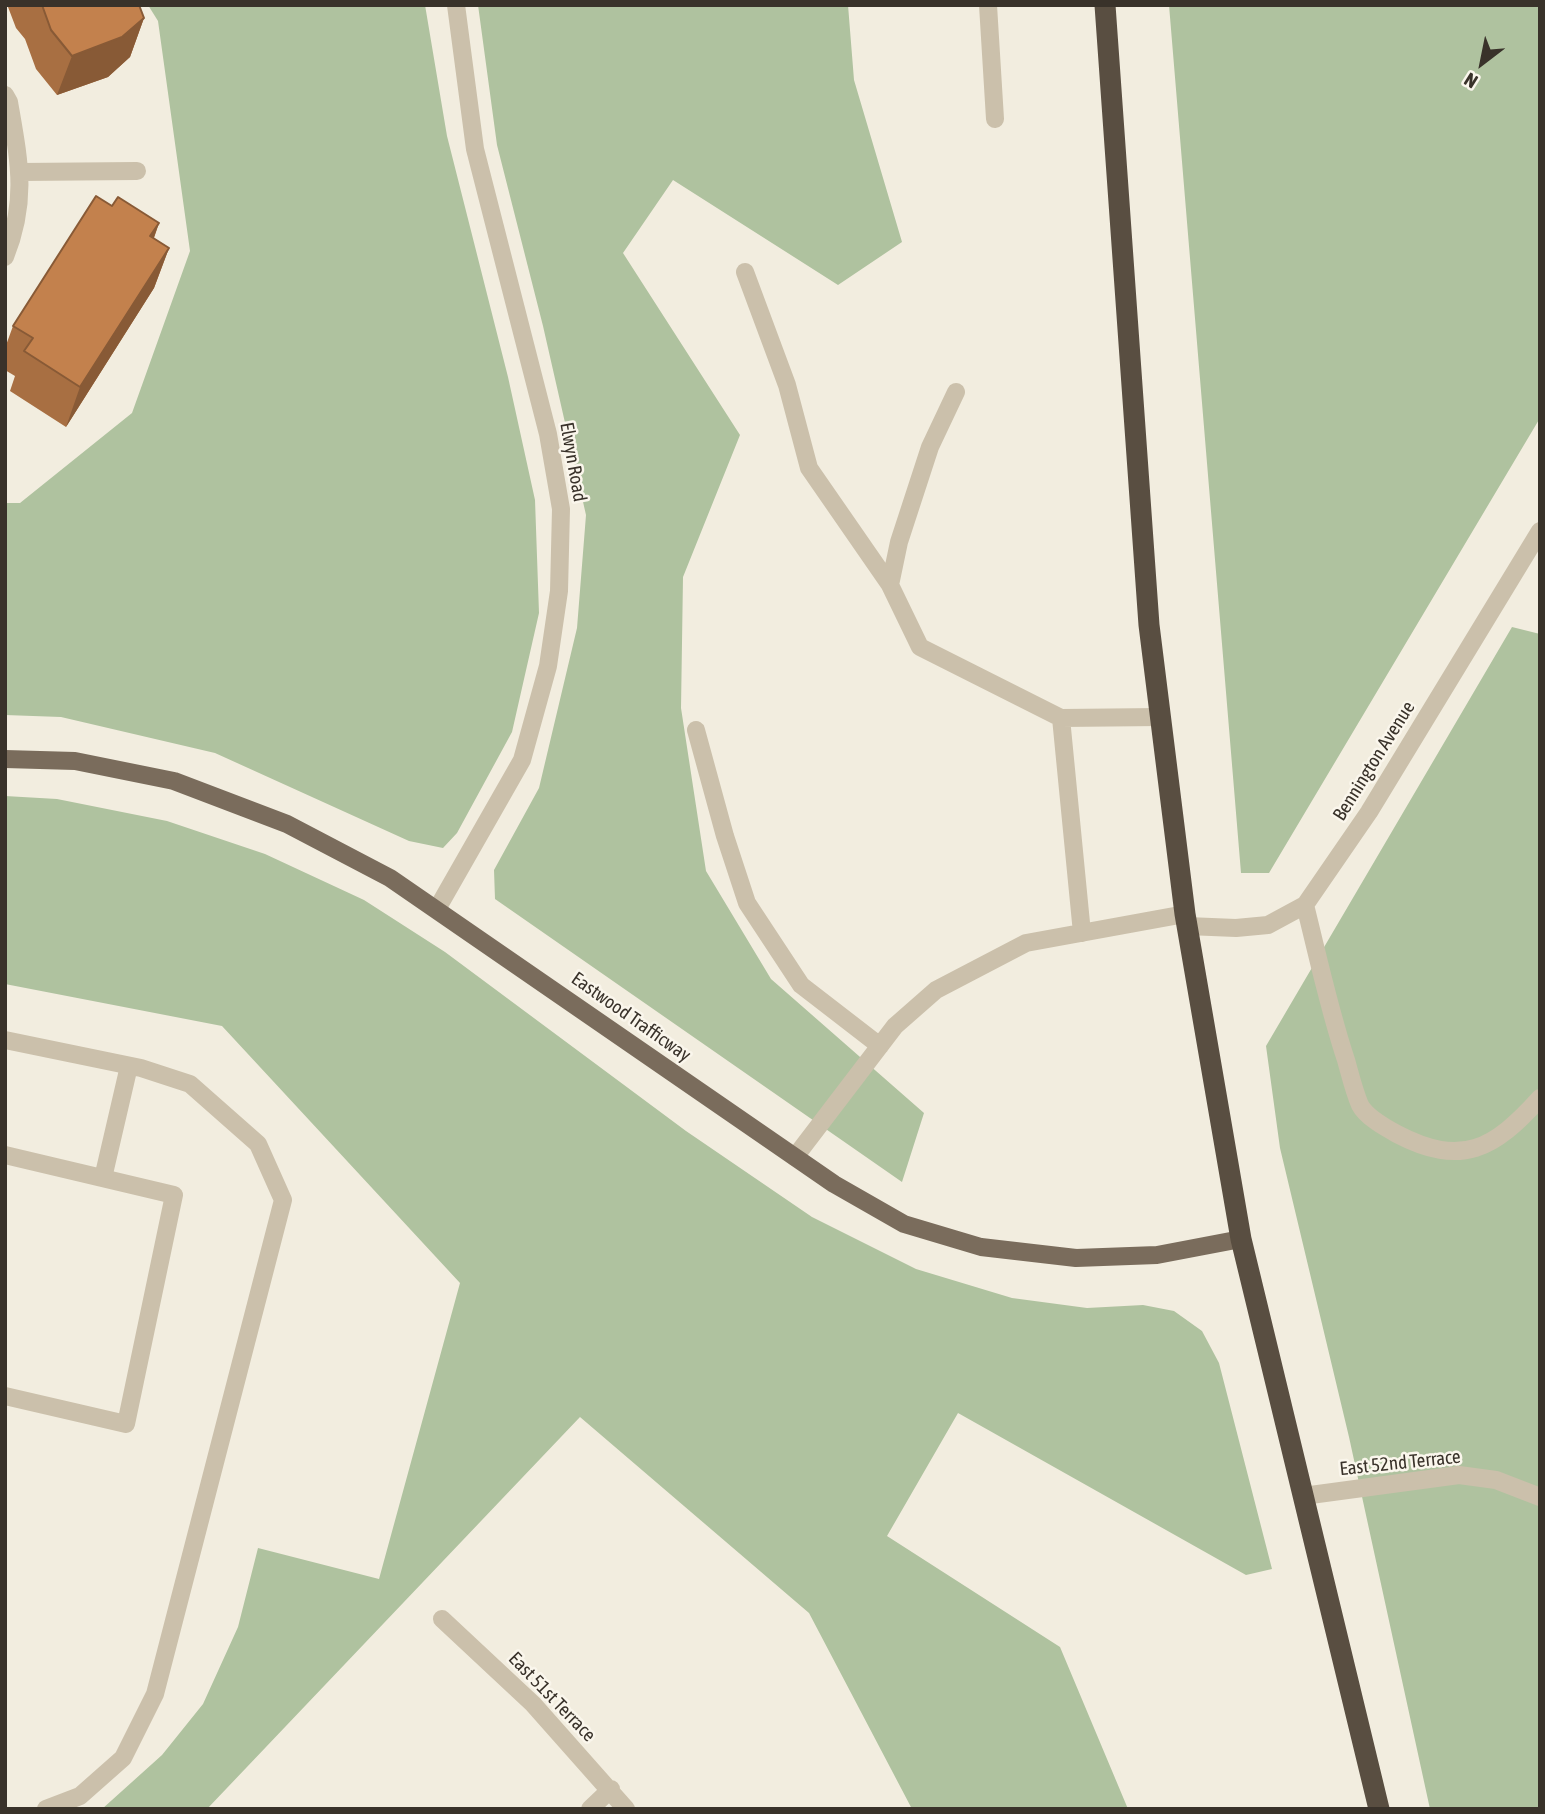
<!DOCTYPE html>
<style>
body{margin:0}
#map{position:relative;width:1545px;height:1814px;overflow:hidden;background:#f2eddf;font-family:"Asap Condensed",sans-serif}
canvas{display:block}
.frame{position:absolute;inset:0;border:7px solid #39322a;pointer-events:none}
.north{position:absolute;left:1447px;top:28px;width:70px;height:70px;-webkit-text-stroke:5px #faf6ec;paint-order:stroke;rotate:212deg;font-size:19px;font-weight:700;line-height:28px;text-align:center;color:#39322a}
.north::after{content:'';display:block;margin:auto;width:24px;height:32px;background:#39322a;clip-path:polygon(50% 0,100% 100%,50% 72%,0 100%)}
</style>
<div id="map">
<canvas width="1545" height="1814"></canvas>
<div class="frame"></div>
<div class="north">N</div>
</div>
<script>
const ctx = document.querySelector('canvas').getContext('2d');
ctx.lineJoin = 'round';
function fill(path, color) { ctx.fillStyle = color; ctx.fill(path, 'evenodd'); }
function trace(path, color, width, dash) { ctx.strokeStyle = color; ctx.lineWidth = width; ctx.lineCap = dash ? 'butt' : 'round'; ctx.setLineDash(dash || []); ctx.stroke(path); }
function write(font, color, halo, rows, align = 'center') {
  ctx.font = font + ' "Asap Condensed",sans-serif'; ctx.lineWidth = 5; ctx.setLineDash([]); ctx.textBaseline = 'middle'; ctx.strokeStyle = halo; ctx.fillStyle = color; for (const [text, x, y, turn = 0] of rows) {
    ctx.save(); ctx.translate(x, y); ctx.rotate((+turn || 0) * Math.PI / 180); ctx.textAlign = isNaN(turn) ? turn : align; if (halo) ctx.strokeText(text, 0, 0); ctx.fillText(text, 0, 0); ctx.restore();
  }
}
const green = new Path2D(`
 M148,5H425L447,136L508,377L535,500L539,613L512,732L457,833L443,848L409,841L215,753L61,717L5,715V503H20L132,413L190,251L158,21Z
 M478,5H848L854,80L902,242L838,285L673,180L623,253L740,435L683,577L681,708L706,871L771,979L924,1113L902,1182L495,899L494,870L539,788L577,628L586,515L543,326L497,145Z
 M1169,5H1540V418L1269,873H1241Z
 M1512,627L1540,634V1809H1430L1349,1437L1280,1148L1266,1046Z
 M5,796L57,799L167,821L265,854L364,900L445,952L686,1131L812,1217L916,1269L1012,1298L1087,1308L1143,1305L1174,1311L1202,1331L1219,1363L1272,1569L1246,1575L958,1413L887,1536L1060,1647L1128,1809H912L809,1613L580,1417L207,1809H102L162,1755L203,1704L238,1627L258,1548L379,1579L460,1283L222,1026L5,984Z`);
const minor = new Path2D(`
 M988,5L995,119
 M5,95L9,102C19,160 28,200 5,257
 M20,172L137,171
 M745,272L787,385L809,468L890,585
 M956,392L930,447L899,542L890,585L920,647L1061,718L1160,717
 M1061,718L1082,933
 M696,730L725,836L747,903L801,985L880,1046
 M1305,905C1318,957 1329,1009 1346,1060C1350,1074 1354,1091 1360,1105C1366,1117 1386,1128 1397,1134C1462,1168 1494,1149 1540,1098
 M437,909L522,760L548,666L559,591L561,509L548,434L475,149L456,5
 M1187,926L1236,928L1268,925L1305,905L1369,812L1540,531
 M5,1040L141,1068L190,1084L258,1144L283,1200L155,1694L123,1758L80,1796L46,1809
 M5,1155L174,1195L126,1424L5,1396
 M795,1157L895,1026L936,990L1026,943L1185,914
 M103,1178L129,1066
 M1303,1496L1459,1475L1496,1480L1540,1497
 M442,1619L533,1704L626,1809
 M590,1809L611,1789`);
const major = new Path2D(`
 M5,759L75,761L174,781L287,824L390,878L834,1184L904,1224L981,1247L1076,1258L1157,1255L1241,1239`);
const highway = new Path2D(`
 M1105,5L1149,625L1185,914L1241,1239L1379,1809`);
const wall = new Path2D(`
 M9,5H139L144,18L130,57L108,77L57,95L36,69L25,39L16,28L8,7Z
 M112,206L159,223L154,238L169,248L154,288L66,427L10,391L15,376L5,370V348L13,326Z`);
const shadedWall = new Path2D(`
 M144,18L130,57L108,77L57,95L72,56Z
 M159,223L145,262L150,236Z
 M169,248L154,288L66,427L80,387Z`);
const building = new Path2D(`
 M42,5H139L144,18L122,37L72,56L51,30Z
 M96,196L112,206L118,197L159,223L150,236L169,248L80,387L24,351L33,338L13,326Z`);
const streetNames = [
 ["Elwyn Road",573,462,80],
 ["Bennington Avenue",1374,761,-58],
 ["Eastwood Trafficway",631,1017,35],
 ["East 52nd Terrace",1400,1463,-6],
 ["East 51st Terrace",552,1697,46]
];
fill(green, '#afc29f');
trace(minor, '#cbc0ab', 18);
trace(major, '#7a6c5c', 18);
trace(highway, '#594e41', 21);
fill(wall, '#a86f42');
fill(shadedWall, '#885a36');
fill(building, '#c3814d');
trace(building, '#885a36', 2);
write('19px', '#39322a', '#faf6ec', streetNames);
</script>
